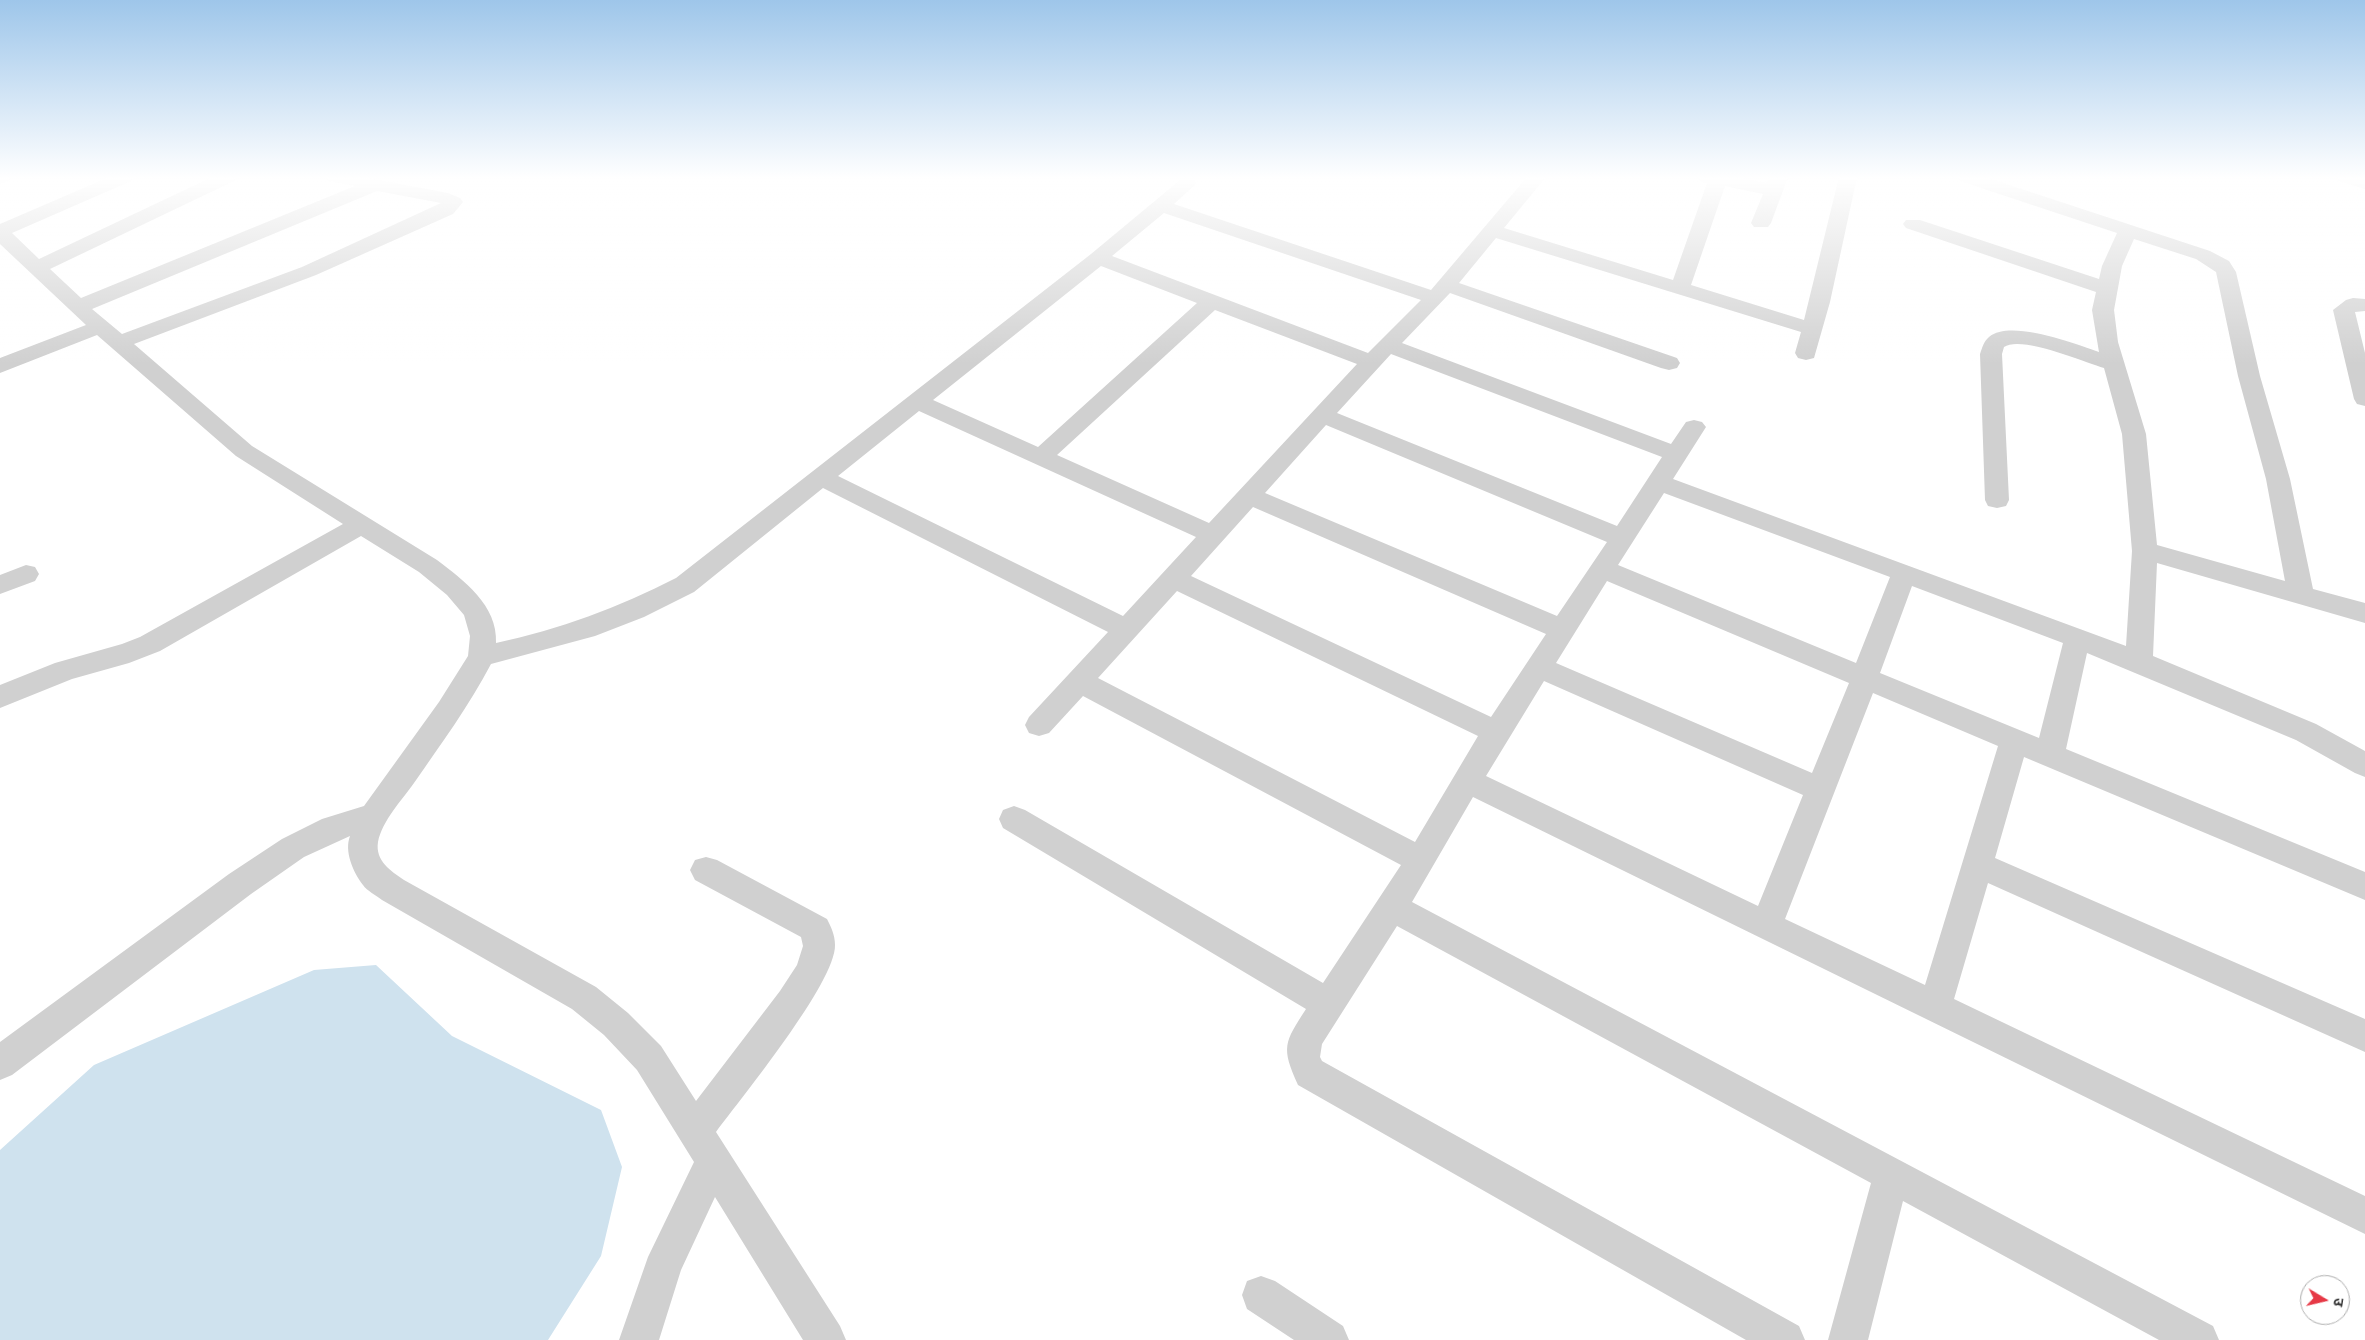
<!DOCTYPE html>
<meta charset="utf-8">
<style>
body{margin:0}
#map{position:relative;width:2365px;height:1340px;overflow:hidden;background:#fff;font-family:Commissioner,"Noto Sans Devanagari",sans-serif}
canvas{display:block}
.north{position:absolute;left:2300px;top:1275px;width:50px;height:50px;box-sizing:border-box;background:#fff;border:1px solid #adadad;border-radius:50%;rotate:99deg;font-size:14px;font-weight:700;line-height:20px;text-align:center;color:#333}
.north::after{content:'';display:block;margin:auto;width:18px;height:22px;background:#e63946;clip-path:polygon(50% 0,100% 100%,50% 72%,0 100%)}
</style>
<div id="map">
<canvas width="2365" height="1340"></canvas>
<div class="north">उ</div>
</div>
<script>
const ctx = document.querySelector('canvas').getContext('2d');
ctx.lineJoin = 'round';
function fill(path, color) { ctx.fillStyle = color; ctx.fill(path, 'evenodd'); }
const water = new Path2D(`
 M376,965L452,1036L601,1110L622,1167L601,1256L548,1340H0V1150L94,1065L314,970Z`);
const minor = new Path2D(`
 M0,177H11L9,181L0,184Z
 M109,177H133L131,181L12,233L39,259L212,177H236L234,181L50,269L81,298L355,186L328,181L326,177H363L448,193L460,198L463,202L453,214L316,275L134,344L252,446L437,560C463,580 498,605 496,643C560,629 618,608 676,578L1091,254L1180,180H1194L1196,184L1174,204L1431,290L1527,177H1546L1504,228L1673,280L1707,183L1700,181L1698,177H1735L1767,183L1770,177H1788L1771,223L1768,227H1754L1751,223L1763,194L1725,186L1691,285L1804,320L1839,177H1857L1830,302L1814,358L1806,360L1798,358L1795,353L1801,332L1496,238L1459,283L1677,358L1680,363L1677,368L1669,370L1661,368L1450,293L1402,343L1671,444L1686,422L1694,420L1702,422L1706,427L1673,479L2126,646L2132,551L2122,434L2104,368C2084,362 2021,335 2004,347L2002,354L2009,500L2006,506L1997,508L1988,506L1985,500L1980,354C1982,348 1984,341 1989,337C2011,319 2075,344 2099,352L2092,310L2096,292L1906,228L1903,224L1906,220H1920L2099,279L2102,266L2117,233L1960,181L1958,177H1985L2210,251L2229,261L2236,272L2260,376L2290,479L2313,589L2365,603V623L2157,563L2153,656L2316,724L2365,751V777L2355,773L2296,740L2087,653L2066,749L2365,872V900L2024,757L1995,858L2365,1019V1052L1988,883L1954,999L2365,1196V1234L1473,797L1412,902L2213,1326L2219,1340H2159L1903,1201L1868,1340H1828L1871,1183L1397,926L1322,1044L1320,1057L1322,1061L1799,1326L1805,1340H1746L1298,1085C1281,1047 1284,1043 1306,1009L1003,828L999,819L1003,810L1014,806L1025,810L1323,983L1401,865L1083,696L1049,733L1039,736L1029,733L1025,725L1029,717L1108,632L823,488L694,592L644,617L595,636L491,664C469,706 441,744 414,783C402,800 382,821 378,842C375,861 391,871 404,880L596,987L628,1013L661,1046L696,1101L780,991L797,965L803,946L801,937L695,880L690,870L695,860L706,857L717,860L827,919C831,927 835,935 835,945C836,982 742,1097 716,1132L840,1326L846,1340H803L715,1197L681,1270L659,1340H619L648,1257L694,1162L637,1070L604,1035L572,1009L382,900C376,895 367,891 363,885C353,872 344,851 350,836L304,857L251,894L12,1075L0,1080V1042L229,874L282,839L322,819L364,806L439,702L468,656L470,636L464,615L447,595L419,572L361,536L160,651L129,663L72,679L0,708V685L55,663L122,644L140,637L343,524L236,456L97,335L0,373V358L86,325L0,244V224ZM377,191L441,203L302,267L122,334L92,309ZM1164,213L1421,300L1368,353L1112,256ZM2134,239L2196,259L2216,272L2238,376L2266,479L2285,581L2157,545L2146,434L2118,342L2114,310L2122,266ZM1101,266L1197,303L1038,447L933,400ZM1215,310L1357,364L1209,523L1057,455ZM1391,354L1662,457L1617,526L1337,413ZM919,411L1196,537L1123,616L838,476ZM1326,425L1607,542L1557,616L1265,493ZM1664,493L1890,577L1856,663L1618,565ZM1253,507L1546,634L1491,717L1191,576ZM1607,581L1849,683L1812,773L1556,663ZM1912,586L2063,643L2039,738L1880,673ZM1177,591L1478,736L1415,842L1098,678ZM1544,681L1803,795L1758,906L1486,776ZM1873,693L1998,746L1925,985L1785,919Z
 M2337,177H2365V189L2339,181Z
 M2353,298L2365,299V311L2355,312L2365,353V406L2357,404L2354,399L2333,310L2346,300Z
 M26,565L35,567L39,574L35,581L0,594V575Z
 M1261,1276L1275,1281L1343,1326L1349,1340H1294L1247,1309L1242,1295L1247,1281Z`);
fill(water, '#cfe2ee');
fill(minor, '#d0d0d0');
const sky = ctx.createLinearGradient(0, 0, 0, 364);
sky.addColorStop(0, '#9ec6ea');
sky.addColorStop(0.49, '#fff');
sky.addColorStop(1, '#ffffff00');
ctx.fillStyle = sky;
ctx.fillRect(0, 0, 2365, 364);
</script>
